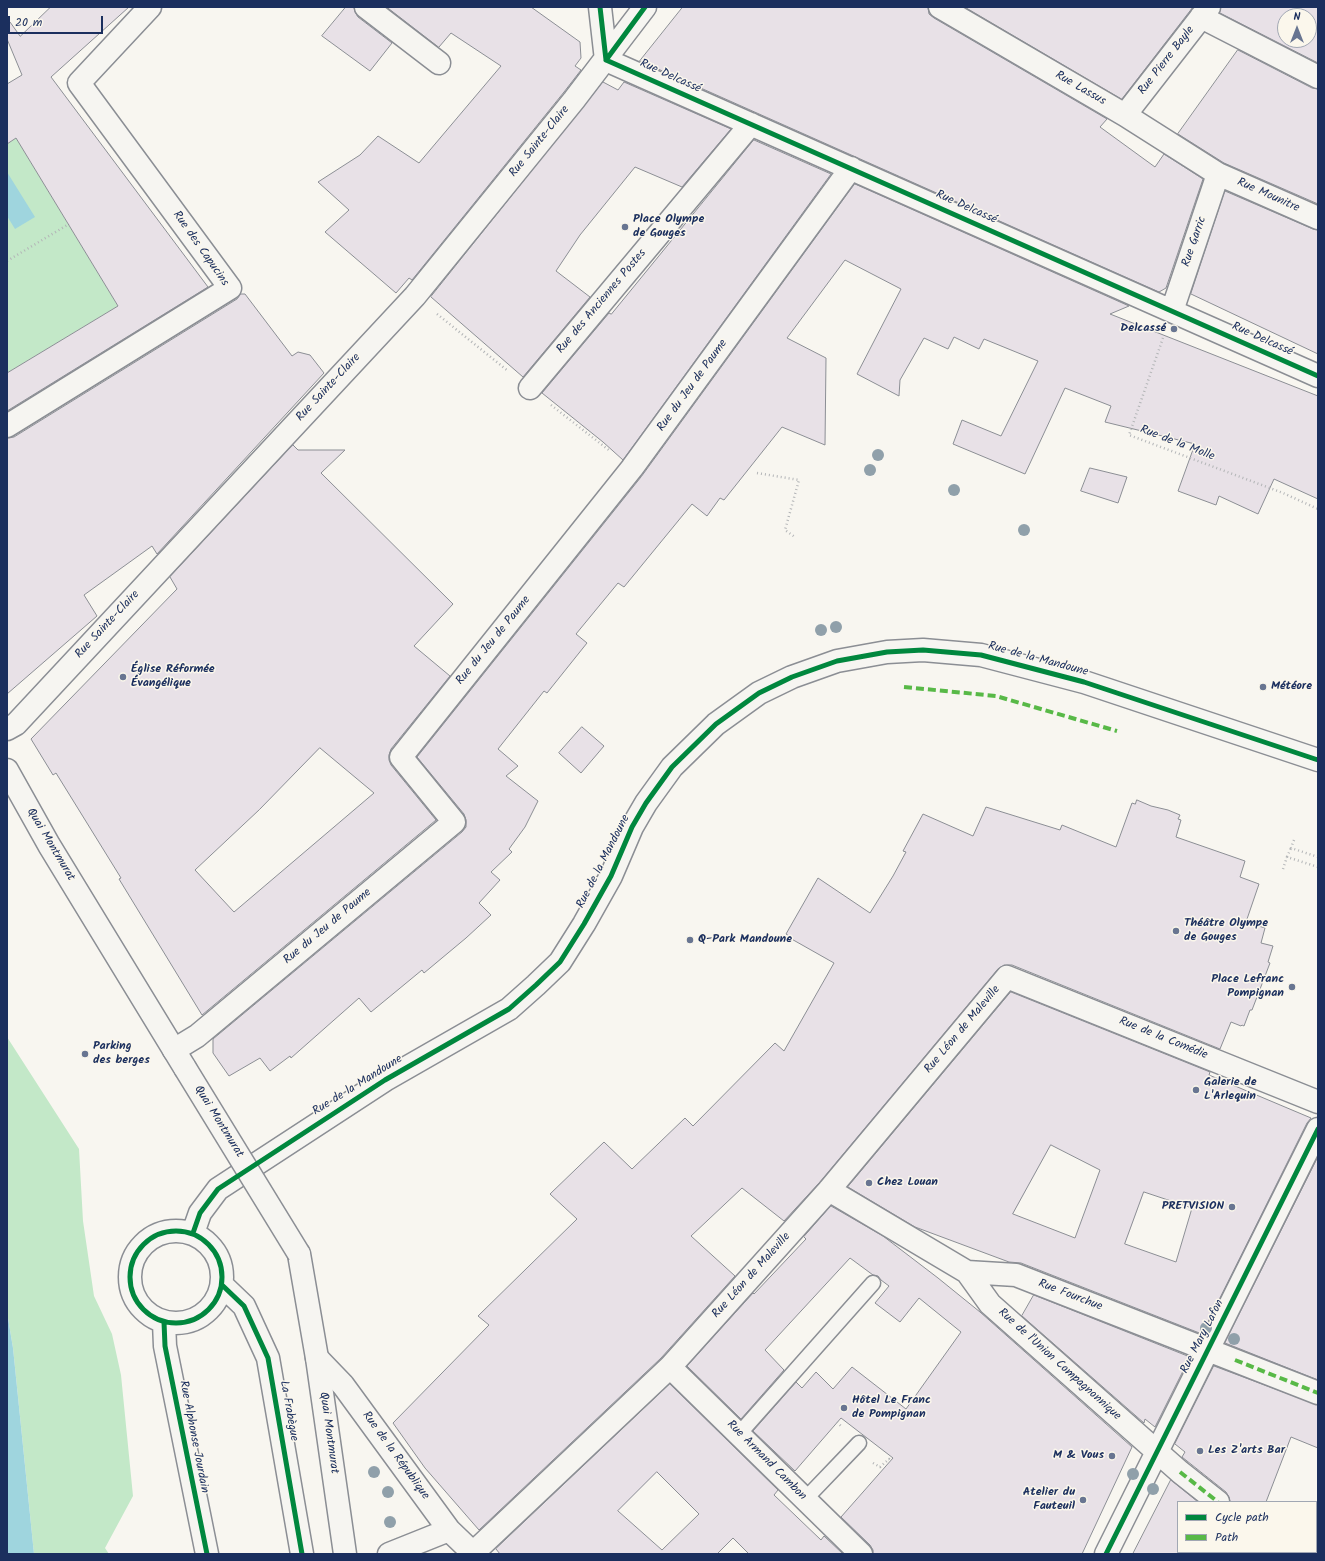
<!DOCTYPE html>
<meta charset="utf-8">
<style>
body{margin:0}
#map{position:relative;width:1325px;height:1561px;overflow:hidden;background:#f8f6f0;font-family:Kalam,sans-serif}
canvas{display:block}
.frame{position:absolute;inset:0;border:8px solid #1b2f5e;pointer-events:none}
.legend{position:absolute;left:1177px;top:1501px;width:140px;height:52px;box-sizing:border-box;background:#fbf7ec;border:1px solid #a1a7b3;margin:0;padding:5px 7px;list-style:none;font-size:12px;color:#1b2f5e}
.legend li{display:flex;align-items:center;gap:8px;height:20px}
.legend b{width:20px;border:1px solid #a1a7b3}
.north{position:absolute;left:1277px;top:8px;width:40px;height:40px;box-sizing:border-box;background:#fbf7ec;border:1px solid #a1a7b3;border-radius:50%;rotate:0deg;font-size:11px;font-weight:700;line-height:16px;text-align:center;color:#1b2f5e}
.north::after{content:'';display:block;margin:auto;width:14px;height:18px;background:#687591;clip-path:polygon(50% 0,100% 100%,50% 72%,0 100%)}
.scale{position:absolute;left:8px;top:16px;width:95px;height:18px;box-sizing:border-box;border:2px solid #1b2f5e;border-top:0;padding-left:5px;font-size:12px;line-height:14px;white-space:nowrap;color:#1b2f5e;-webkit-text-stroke:3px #fbf7ec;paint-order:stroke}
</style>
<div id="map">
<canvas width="1325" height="1561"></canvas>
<div class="frame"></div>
<ul class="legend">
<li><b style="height:5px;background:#00873e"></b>Cycle path</li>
<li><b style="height:5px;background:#58b947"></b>Path</li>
</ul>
<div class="north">N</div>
<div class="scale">20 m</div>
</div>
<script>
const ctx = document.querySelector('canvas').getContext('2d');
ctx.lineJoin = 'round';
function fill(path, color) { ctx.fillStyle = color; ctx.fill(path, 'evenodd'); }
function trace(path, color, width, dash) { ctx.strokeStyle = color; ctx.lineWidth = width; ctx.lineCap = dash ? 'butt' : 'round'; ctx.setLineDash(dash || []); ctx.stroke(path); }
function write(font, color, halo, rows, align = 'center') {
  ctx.font = font + ' Kalam,sans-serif'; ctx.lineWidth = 3; ctx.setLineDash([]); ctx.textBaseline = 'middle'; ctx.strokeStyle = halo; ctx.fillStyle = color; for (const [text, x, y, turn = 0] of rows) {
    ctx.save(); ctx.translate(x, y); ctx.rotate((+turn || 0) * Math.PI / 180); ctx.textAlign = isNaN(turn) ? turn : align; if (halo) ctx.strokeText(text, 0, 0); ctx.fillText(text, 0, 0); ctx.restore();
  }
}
const green = new Path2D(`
 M16,138L118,306L7,373V144Z
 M7,1037L79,1149L83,1221L94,1296L112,1334L121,1375L133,1496L105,1548L109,1554H34L13,1348L7,1312Z`);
const water = new Path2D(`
 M7,172L35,217L15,229L7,216Z
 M7,1312L13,1348L34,1554H7Z`);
const building = new Path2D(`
 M51,7H129L51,77L208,287L7,411V373L118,306L16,138L7,144V84L22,75L7,39V23L10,22L20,36Z
 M346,7H354L355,12L358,17L392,43L370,71L322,36Z
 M387,7H531L580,42L581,58L575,66L581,70L564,92L412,280L409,278L396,293L325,232L349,210L318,182L360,155L378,136L419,163L501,66L451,33L439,47Z
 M683,7H928L929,14L934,18L1107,119L1100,127L1155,167L1164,154L1203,179L1166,288L1159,292L640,61Z
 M965,7H1193L1122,99Z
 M1221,7H1318V63L1220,13ZM1285,16H1309V40H1285Z
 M1238,50L1312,88L1318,89V204L1224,163L1178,134Z
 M603,82L618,90L624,82L731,129L682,187L635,167L580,235L556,271L590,297L523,377L431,297Z
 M754,140L831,174L623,460L603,442L542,393L609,313L611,314Z
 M855,184L1129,306L1110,314L1318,396V499L1274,479L1258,514L1219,496L1216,505L1178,491L1195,444L1105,422L1111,406L1065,388L1025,474L953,444L962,420L1001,436L1038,361L984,339L979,349L954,337L948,349L924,338L900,380L899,396L857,374L901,289L845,260L787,338L826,358L825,445L782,427L724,500L720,498L707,516L692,504L624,587L618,583L576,634L587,643L547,693L544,691L498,749L518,766L506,776L538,801L525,827L509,849L512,852L491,872L500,880L479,903L491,915L466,938L424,973L422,970L371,1012L359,998L291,1058L290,1056L270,1071L260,1058L229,1076L213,1053V1039L462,832L466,827V820L464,814L417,757L641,477Z
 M1225,191L1313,229L1318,230V354L1191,294Z
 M241,294H245L292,356L298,352L310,355L324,373L157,554L152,546L84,595L97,616L7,694V438L14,437L237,299Z
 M293,445L298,450H345L321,473L453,604L414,646L450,676L391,749L389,755V760L391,765L436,820L202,1015L119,879L121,878L56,773L53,775L31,739L177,589L170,577ZM320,748L374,793L234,912L195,870L259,810Z
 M1090,468L1127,477L1118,503L1081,491Z
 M582,727L604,746L581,773L559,753Z
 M1137,800L1151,806L1168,810L1180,815L1178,819L1181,820L1176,837L1245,861L1240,877L1259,884L1246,922L1265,928L1261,943L1273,946L1268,962L1270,963L1252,1010H1250L1244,1026L1242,1025L1241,1026L1231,1022L1220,1049L1012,965H1004L998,969L820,1182L784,1221L742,1188L691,1236L735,1276L661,1358L479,1530L425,1468L393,1423L489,1325L478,1316L577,1219L550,1194L604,1142L632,1169L685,1118L693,1126L775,1043L784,1051L834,963L788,937L789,936L786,934L818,878L870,913L893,876L906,852L903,851L923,814L973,836L986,807L1060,830L1062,825L1116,847L1132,803L1135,804Z
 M1011,992L1210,1072L1209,1075L1311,1118L1307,1123L1202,1334L1021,1263L1009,1262L915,1227L848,1187ZM1051,1145L1100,1170L1075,1238L1013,1214ZM1144,1192L1192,1208L1176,1262L1125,1244Z
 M1318,1157V1380L1225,1343Z
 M831,1206L883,1236L938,1278L980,1312L1132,1447L1082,1554H873V1550L870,1545L841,1517L893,1458L841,1418L795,1471L753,1431L796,1382L802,1388L816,1372L833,1389L852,1367L906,1409L961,1332L919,1298L900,1322L875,1303L889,1286L881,1280L878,1276L873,1275L850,1258L765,1350L784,1370L741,1419L687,1366L753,1293L754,1294L806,1239L804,1237Z
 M1034,1295L1190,1357L1155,1427L1145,1419L1144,1423L1022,1316Z
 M1214,1366L1318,1405V1448L1291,1437L1266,1502H1230L1229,1497L1226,1492L1182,1457L1185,1452L1175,1444Z
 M670,1384L778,1490L774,1495L821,1540L824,1536L843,1554H749L733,1538L717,1554H500L496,1549ZM657,1472L699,1514L662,1550L618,1511Z
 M1171,1480L1198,1502H1178V1554H1133Z`);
const path = new Path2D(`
 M7,261L69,224
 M437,314L508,371
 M1163,338L1129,435L1283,493L1318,509
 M551,405L610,451
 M757,473L799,480L785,530L795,537
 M1294,840L1291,848L1318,857
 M1287,857L1291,848
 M1283,869L1287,857L1318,867
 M837,1422L842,1427
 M873,1463L880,1467L889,1459L891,1461`);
const lane = new Path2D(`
 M739,1434L873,1283
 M805,1499L814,1490L859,1443`);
const street = new Path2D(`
 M366,7L439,63
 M940,7L1125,115L1218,174L1318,218
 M1201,17L1318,77
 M606,60L1318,376
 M1125,115L1209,7
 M1172,311L1218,174
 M530,388L751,124
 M7,426L230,288L79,83L150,7
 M174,1050L197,1036L227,1011L454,822L401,757L632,468L851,168
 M829,1190L967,1272L1016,1275L1318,1393
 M967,1272L990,1304L1180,1472L1218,1502
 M317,1358L343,1385L449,1530L474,1554
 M670,1367L861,1554
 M1281,1552L1283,1554
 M473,1553L670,1367L829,1190L1007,977L1318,1102
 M389,1554L449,1530
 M1106,1554L1318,1129`);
const secondary = new Path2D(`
 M600,7L606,60
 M7,729L16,724L415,296L574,100L645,7
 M7,770L49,845L185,1068
 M130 1277a46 46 0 1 1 92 0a46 46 0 1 1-92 0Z
 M193,1233L200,1213L218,1189L385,1080L509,1009L536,985L560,962L584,924L611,876L632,827L646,803L672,767L716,724L759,693L792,677L837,661L887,652L923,650L981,655L1084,682L1318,760
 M299,1254L317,1358L345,1554
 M222,1285L244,1306L268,1358L302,1554
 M164,1322L165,1346L207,1554`);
const secondaryBridge = new Path2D(`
 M185,1068L299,1254`);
const quiet = new Path2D(`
 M904,687L996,696L1117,731
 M1235,1360L1318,1393
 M1180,1472L1218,1502
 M1281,1552L1283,1554`);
const cycleway = new Path2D(`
 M600,7L606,60
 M606,60L1318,376
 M606,60L645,7
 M130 1277a46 46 0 1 1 92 0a46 46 0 1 1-92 0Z
 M193,1233L200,1213L218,1189L385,1080L509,1009L536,985L560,962L584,924L611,876L632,827L646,803L672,767L716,724L759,693L792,677L837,661L887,652L923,650L981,655L1084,682L1318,760
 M222,1285L244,1306L268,1358L302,1554
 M164,1322L165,1346L207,1554
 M1106,1554L1318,1129`);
const trees = [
 [878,455],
 [870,470],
 [954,490],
 [1024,530],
 [836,627],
 [821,630],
 [1206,1328],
 [1234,1339],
 [374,1472],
 [1133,1474],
 [1153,1489],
 [388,1492],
 [390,1522]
];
const markers = [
 [625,227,4,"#687591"],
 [1174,329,4,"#687591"],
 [123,677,4,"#687591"],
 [1263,687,4,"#687591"],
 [1176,931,4,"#687591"],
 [690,940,4,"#687591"],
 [1292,987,4,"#687591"],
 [85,1054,4,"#687591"],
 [1196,1090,4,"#687591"],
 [869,1183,4,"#687591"],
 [1232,1207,4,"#687591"],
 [844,1408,4,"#687591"],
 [1200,1451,4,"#687591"],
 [1112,1456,4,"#687591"],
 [1083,1500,4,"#687591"]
];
const streetNames = [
 ["Rue Pierre Bayle",1167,61,-52],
 ["Rue Delcassé",670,77,24],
 ["Rue Lassus",1080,89,30],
 ["Rue Sainte-Claire",540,142,-51],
 ["Rue Mounitre",1268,196,24],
 ["Rue Delcassé",966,208,24],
 ["Rue Garric",1195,242,-71],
 ["Rue des Capucins",200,249,55],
 ["Rue des Anciennes Postes",602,302,-50],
 ["Rue Delcassé",1262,340,24],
 ["Rue du Jeu de Paume",693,386,-54],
 ["Rue Sainte-Claire",329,388,-47],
 ["Rue de la Molle",1177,444,21],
 ["Rue Sainte-Claire",108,625,-47],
 ["Rue du Jeu de Paume",494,641,-51],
 ["Rue de la Mandoune",1038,660,15],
 ["Quai Montmurat",50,845,59],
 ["Rue de la Mandoune",604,862,-63],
 ["Rue du Jeu de Paume",328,927,-40],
 ["Rue Léon de Maleville",963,1030,-50],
 ["Rue de la Comédie",1163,1039,22],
 ["Rue de la Mandoune",358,1086,-32],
 ["Quai Montmurat",218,1122,58],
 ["Rue Léon de Maleville",752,1276,-48],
 ["Rue Fourchue",1070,1296,21],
 ["Rue Mary Lafon",1203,1337,-63],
 ["Rue de l'Union Compagnonnique",1059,1365,42],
 ["La Frabègue",288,1411,80],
 ["Quai Montmurat",328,1433,82],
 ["Rue Alphonse Jourdain",193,1437,79],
 ["Rue de la République",395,1456,54],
 ["Rue Armand Cambon",766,1461,45]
];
const poiNames = [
 ["Place Olympe",633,220],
 ["de Gouges",633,234],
 ["Delcassé",1166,329,"right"],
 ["Église Réformée",131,670],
 ["Évangélique",131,684],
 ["Météore",1271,687],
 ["Théâtre Olympe",1184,924],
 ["de Gouges",1184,938],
 ["Q-Park Mandoune",698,940],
 ["Place Lefranc",1284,980,"right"],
 ["Pompignan",1284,994,"right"],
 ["Parking",93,1047],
 ["des berges",93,1061],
 ["Galerie de",1204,1083],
 ["L'Arlequin",1204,1097],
 ["Chez Louan",877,1183],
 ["PRETVISION",1224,1207,"right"],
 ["Hôtel Le Franc",852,1401],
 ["de Pompignan",852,1415],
 ["Les Z'arts Bar",1208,1451],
 ["M & Vous",1104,1456,"right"],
 ["Atelier du",1075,1493,"right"],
 ["Fauteuil",1075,1507,"right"]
];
fill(green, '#c3e8c8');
fill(water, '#9fd5de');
fill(building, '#e8e1e7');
trace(building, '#8b8e94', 1);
trace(lane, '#8b8e94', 17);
trace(street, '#8b8e94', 25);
trace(secondary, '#8b8e94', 25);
trace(path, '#b3b5b7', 2.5, [1, 3]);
trace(lane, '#f6f5f1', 14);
trace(street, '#f6f5f1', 22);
trace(secondary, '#f6f5f1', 22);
trace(secondaryBridge, '#8b8e94', 25, []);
trace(secondaryBridge, '#f6f5f1', 22);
trace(quiet, '#58b947', 4, [8, 4]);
trace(cycleway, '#00873e', 5);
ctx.fillStyle = '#90a0aa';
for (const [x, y] of trees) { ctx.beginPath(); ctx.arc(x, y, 6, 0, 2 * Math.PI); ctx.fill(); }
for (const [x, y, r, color] of markers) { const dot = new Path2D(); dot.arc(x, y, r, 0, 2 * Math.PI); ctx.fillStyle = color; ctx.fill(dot); trace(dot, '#fbf7ec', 1.5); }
write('12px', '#1b2f5e', '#fbf7ec', streetNames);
write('bold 12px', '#1b2f5e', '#fbf7ec', poiNames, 'left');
</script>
